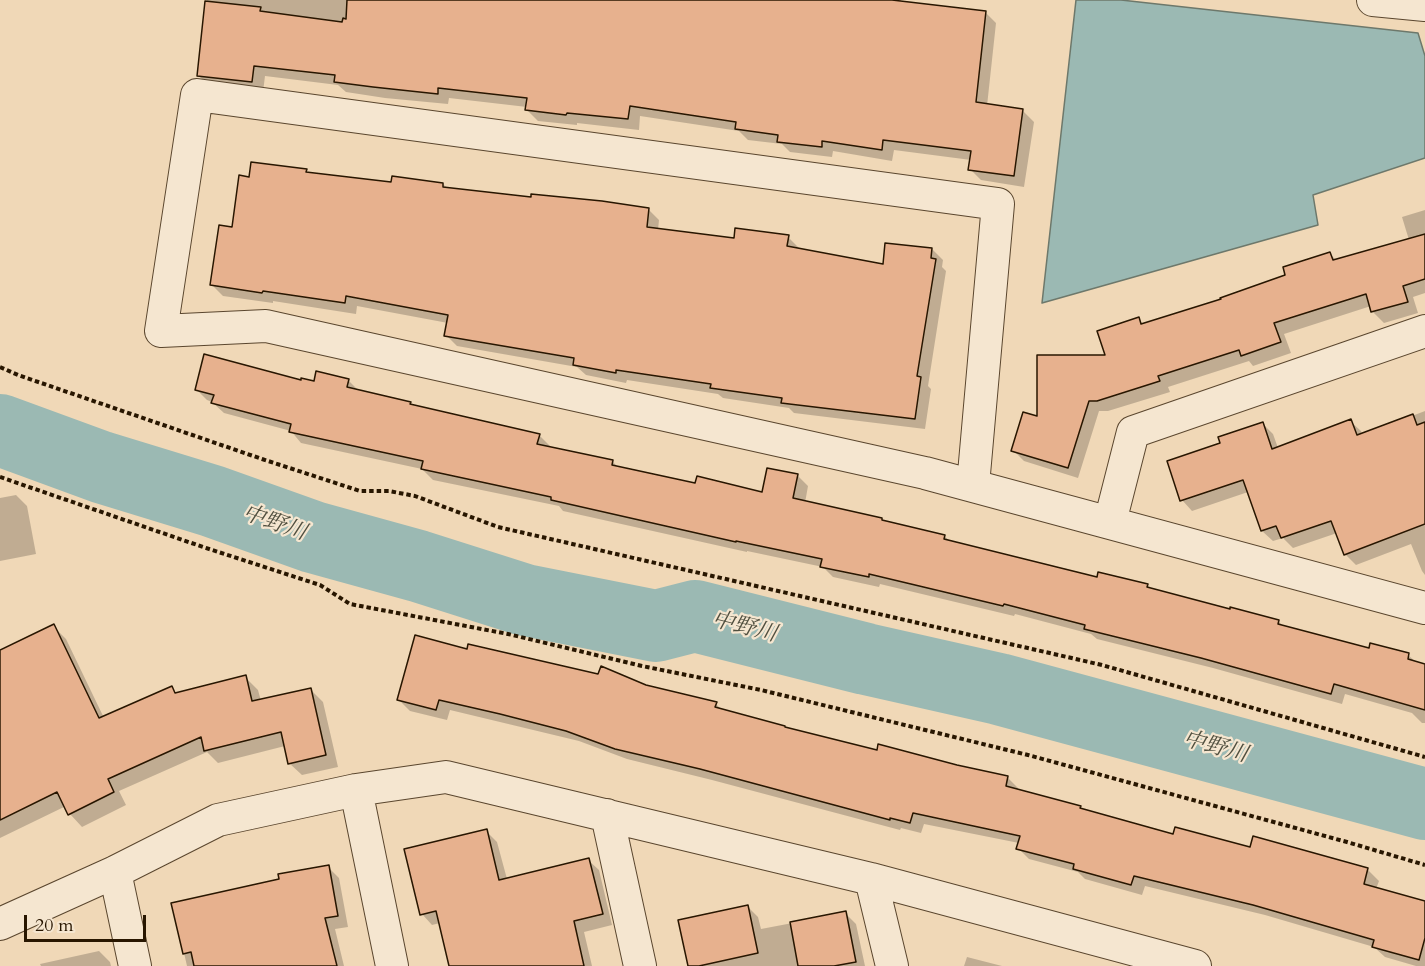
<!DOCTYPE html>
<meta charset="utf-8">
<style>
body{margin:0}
#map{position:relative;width:1425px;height:966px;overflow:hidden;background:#f0d8b7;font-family:Cardo,serif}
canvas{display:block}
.scale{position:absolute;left:24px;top:915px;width:122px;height:27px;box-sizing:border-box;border:3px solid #281600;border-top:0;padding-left:8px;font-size:18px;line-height:21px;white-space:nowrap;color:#281600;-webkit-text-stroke:4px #f5e6d0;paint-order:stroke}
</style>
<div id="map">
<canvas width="1425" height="966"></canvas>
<div class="scale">20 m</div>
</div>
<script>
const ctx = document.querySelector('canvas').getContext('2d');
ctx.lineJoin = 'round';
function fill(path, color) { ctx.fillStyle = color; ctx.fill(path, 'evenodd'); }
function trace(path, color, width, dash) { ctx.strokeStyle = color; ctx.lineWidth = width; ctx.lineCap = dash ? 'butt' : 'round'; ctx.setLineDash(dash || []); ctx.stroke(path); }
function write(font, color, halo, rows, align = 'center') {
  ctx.font = font + ' Cardo,"Noto Serif JP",serif'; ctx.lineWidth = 4.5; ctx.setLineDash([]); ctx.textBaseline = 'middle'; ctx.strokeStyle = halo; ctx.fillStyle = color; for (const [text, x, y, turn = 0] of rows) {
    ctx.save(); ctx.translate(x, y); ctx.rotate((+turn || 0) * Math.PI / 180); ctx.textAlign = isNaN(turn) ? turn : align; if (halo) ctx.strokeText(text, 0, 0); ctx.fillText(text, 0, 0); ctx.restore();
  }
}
const water = new Path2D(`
 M1076,0H1121L1418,33L1425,56V158L1313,195L1318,225L1042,303Z`);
const shadow = new Path2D(`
 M207,0H901V3L985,12L996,23L987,106L1023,111L1034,122L1024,187L981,180L970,169L971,160L894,150L892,161L833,151L832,157L790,152L782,144L748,140L739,131L640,116L639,130L577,123V125L538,121L527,110V107L449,98L448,104L385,98L346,92L338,85L265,76L263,92L210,87L199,76Z
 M306,170L309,174L392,184H443L448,189L648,209L659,220L658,230L735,240L788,237L799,248V250L884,265L932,249L943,260L942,267L946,271L928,386L931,389L925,429L794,413L789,408L723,398L718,394L627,380L626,383L586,375L577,367L457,346L446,335L448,323L357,306L356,314L273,301V303L223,296L212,285L234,229L251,178Z
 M1425,210V293L1413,297L1418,313L1384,323L1373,312L1371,306L1284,334L1291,353L1253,366L1249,361L1168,387L1170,392L1108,411H1099L1078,478L1024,461L1013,450L1038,418L1107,357L1139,319L1144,325L1223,300L1287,276L1330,254L1337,261L1409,240L1402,217Z
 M348,380L359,391L410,404L413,406L539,435L550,446L549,448L613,462L619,468L696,484L763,493L797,475L808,486L805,503L944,536L950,541L1098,579L1147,585L1152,590L1231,611L1232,609L1279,622L1284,627L1370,650L1408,655L1417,663L1425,666V723H1422L1412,713L1345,694L1342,704L1213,668L1097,639L1091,634L1015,614L1014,616L880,584L879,587L833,577L823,567L747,551V552L563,511L559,506L433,480L422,469L301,443L291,431L224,413L212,402L207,400L196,389L302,382L315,383Z
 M1425,411V575L1422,571L1411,544L1356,565L1345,554L1337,533L1293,548L1283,538L1273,541L1262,531L1248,492L1192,511L1182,500L1222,444L1263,424L1273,434L1278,448L1350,421L1361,431L1362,435Z
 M16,495L27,506L36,554L0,561V498Z
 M53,626L66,639L104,718L172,688L177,694L245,677L258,690L261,701L311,690L323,702L338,767L302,775L289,763L285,746L218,763L207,752L119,791L126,805L82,827L70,814L66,806L0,838V652Z
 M468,651L646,686L716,704L723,711L878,752L956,766L1007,777L1018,788V791L1080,808L1082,810L1174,836L1251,849L1319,856L1368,870L1379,881L1376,889L1425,902V966H1416L1385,957L1374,947L1265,915L1145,886L1142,895L1085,879L1078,872L1029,859L1018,848L1019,843L924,824L921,833L901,828L900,830L712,780L627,759L579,741L450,710L447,720L410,711L399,700Z
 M486,831L497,842L507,879L588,860L599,870L612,925L584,932L592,966H450L440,923L432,925L422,914Z
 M328,867L339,878L348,927L335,929L344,966H187L173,905L280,880Z
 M747,906L758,917L761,929L845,913L856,924L865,966H690Z
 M99,951L110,962L111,966H41L40,964Z
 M967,957L1002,966H964Z`);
const river = new Path2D(`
 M0,430L101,467L212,501L313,537L418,566L525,600L656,626L695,616L866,659L999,689L1425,804`);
const building = new Path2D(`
 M347,0H892L986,11L976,102L1023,109L1014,176L968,170L971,151L883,140L882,150L822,141V147L777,142L778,135L735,129L736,122L630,106L628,119L567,113L566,115L525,110L527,98L438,88V94L373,87L334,82L335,75L254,66L252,82L197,76L205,1L261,7L260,11L342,22L343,18L346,19Z
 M251,162L307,169L306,172L391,182L392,176L443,183V187L531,197V194L602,201L649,208L647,227L734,238L735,228L789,235L787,246L883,264L885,243L932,248L931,258L936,259L917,376L921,377L915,419L781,403L782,398L710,388L711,384L616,370V373L573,365L574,358L444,336L448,315L346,296L345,303L263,291L262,293L210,285L219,225L232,227L239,175L249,177Z
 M1425,234V279L1403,286L1408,302L1371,312L1366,294L1274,323L1281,342L1241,356L1239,350L1158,376L1160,381L1097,401H1089L1068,468L1011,451L1023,412L1037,416V355H1105L1097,331L1139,317L1141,324L1221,299L1220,298L1285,275L1283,267L1330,252L1333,260Z
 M204,354L301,380V378L314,381L316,371L349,379L347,387L411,402L410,404L540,434L537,444L613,460L612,465L695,483L697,476L762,492L767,468L798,474L793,498L882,518V520L945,535L944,539L1097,577L1098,572L1148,584L1147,587L1230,609V607L1279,620L1278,624L1369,648L1370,643L1409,653L1408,659L1425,664V710L1334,684L1331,694L1201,658L1084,629L1085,625L1004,604L1003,606L869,574V577L820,567L822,559L736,541V542L551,500V497L421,469L423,461L289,432L291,424L211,403L214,395L195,390Z
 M1413,414L1417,425L1425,422V524L1344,555L1331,521L1281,538L1276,526L1261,531L1243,480L1180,501L1167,461L1220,443L1218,437L1263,422L1272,449L1351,419L1357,435Z
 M54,624L99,718L172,686L175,693L246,675L252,701L311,688L326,755L288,764L281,732L204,751L201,737L108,779L114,792L68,815L57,792L0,820V650Z
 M415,635L467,649L468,644L598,674L601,666L646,685L717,702L715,707L785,726V727L877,750L878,744L957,765L1008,776L1006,786L1081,806L1080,808L1173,834L1175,827L1250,847L1253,836L1368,868L1364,884L1425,901V938L1419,960L1372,947L1374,940L1253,905L1134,876L1131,885L1073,869L1074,864L1016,849L1020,836L913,813L910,823L890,818V820L700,769L615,749L566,731L500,714L439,700L436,710L397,700Z
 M487,829L499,880L589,858L603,914L574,921L584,966H449L436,911L420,915L404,849Z
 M329,865L338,916L325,918L337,966H194L191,952L183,954L171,903L279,879L278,874Z
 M748,905L758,953L699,966H688L678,920Z
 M846,911L856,962L834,966H798L790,922Z`);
const path = new Path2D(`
 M0,367L18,375L262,459L360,491H389L415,496L498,527L1102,665L1425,757
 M0,477L203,547L320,585L350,604L508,634L642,666L761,690L1028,755L1347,842L1425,865`);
const street = new Path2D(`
 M1373,0L1425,5
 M973,485L998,204L197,95L161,331L266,326L925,473L1425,608
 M1110,522L1133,432L1425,331
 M356,790L392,966
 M607,815L640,966
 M115,872L135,966
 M871,879L892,966
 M0,924L115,872L218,820L356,790L446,777L871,879L1195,966`);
const waterNames = [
 ["中野川",274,524,19],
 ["中野川",744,628,14],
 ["中野川",1215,748,15]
];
fill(water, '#9bb9b3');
trace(water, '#6d786b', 1.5);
fill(shadow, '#0003');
trace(river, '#9bb9b3', 72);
fill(building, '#e7b18e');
trace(building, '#281600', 1.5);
trace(street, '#5a462e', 34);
trace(path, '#281600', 4, [4.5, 3]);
trace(street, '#f5e6d0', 32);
write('italic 22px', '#504f3f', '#f5e6d0', waterNames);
</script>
